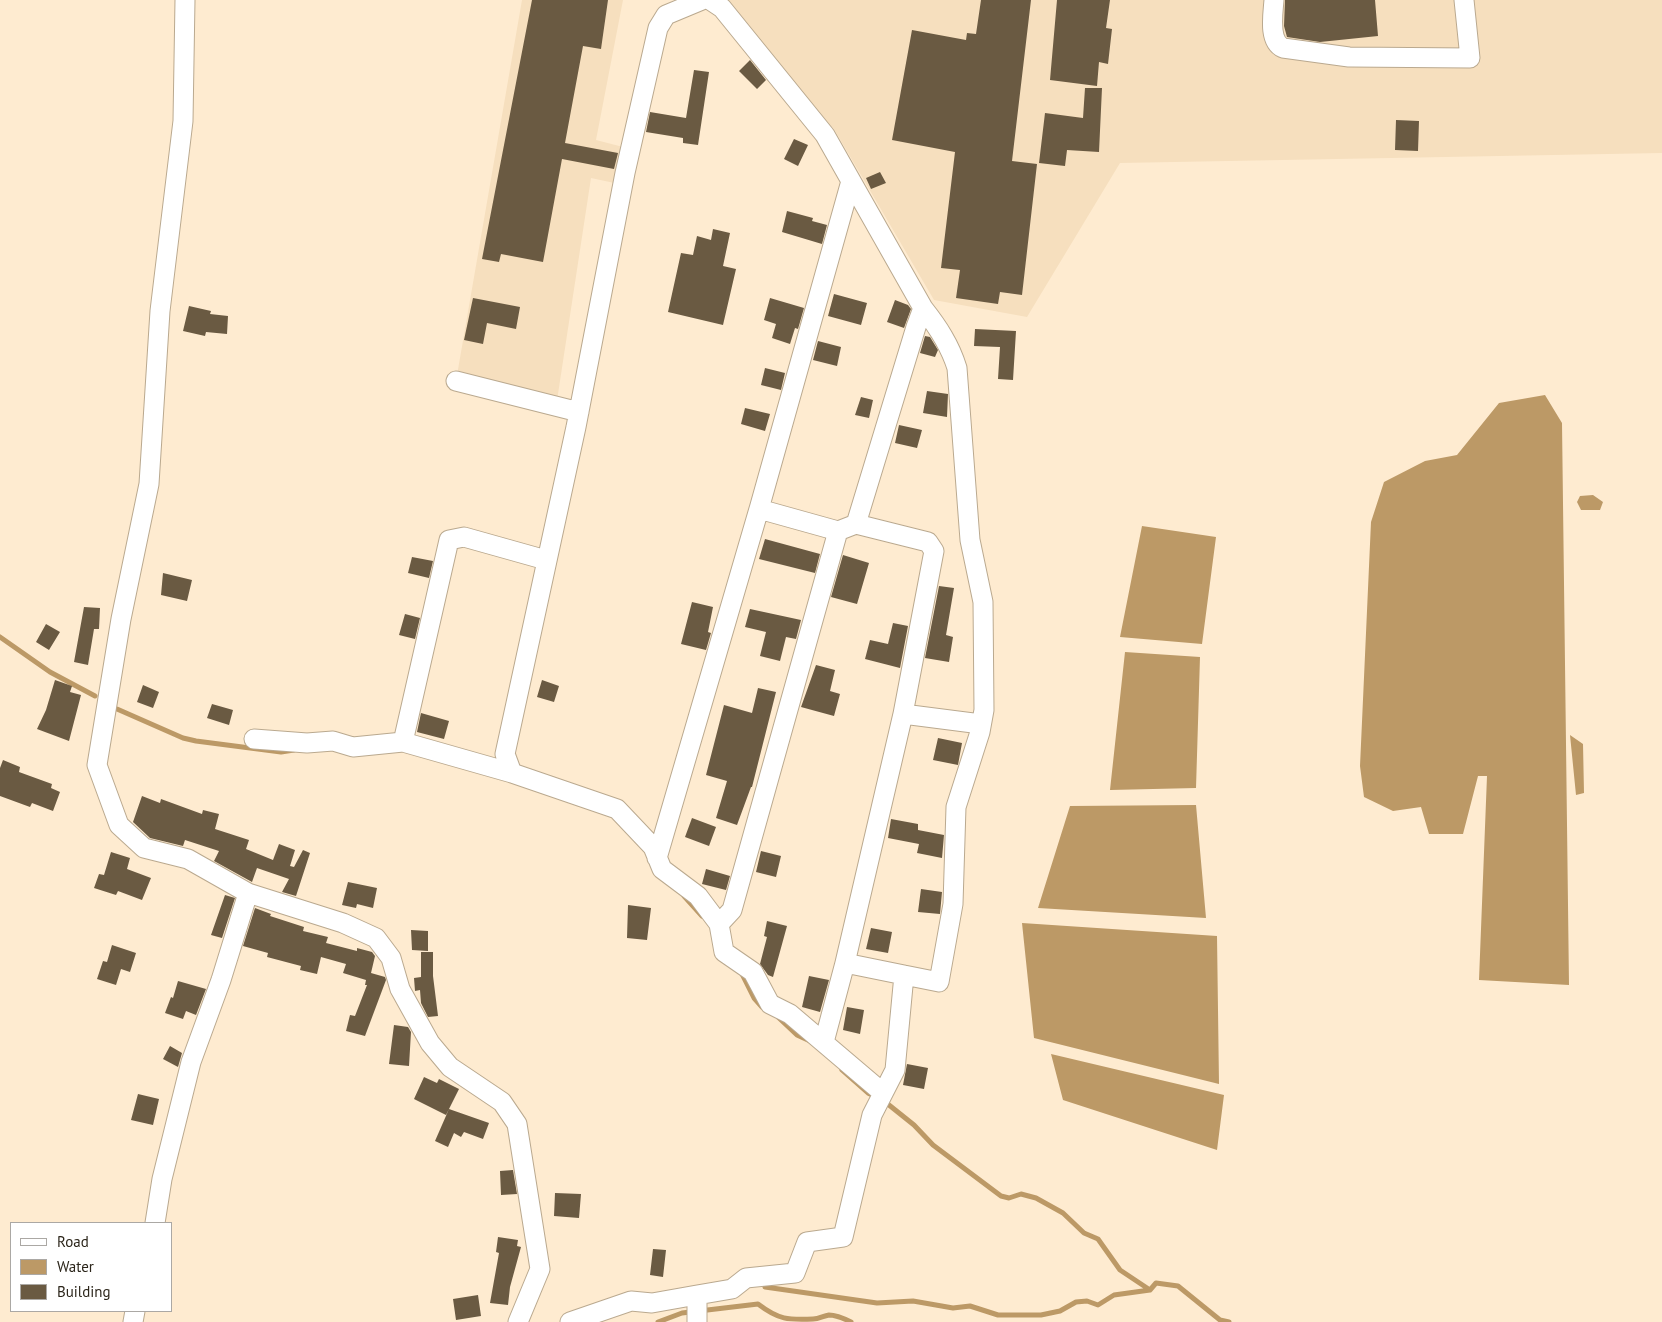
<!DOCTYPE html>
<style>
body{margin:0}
#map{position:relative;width:1662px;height:1322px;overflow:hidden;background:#feebd0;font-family:"PT Sans",sans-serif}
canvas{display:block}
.legend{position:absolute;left:10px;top:1222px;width:162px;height:90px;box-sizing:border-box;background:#fff;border:1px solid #aba8a4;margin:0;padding:6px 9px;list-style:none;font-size:15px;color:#2c261b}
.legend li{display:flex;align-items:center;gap:10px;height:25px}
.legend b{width:25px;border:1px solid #aba8a4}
</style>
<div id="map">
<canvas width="1662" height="1322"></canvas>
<ul class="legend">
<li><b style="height:6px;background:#fff"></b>Road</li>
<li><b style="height:14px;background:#bc9966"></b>Water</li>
<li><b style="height:14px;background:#6a5a42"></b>Building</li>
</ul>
</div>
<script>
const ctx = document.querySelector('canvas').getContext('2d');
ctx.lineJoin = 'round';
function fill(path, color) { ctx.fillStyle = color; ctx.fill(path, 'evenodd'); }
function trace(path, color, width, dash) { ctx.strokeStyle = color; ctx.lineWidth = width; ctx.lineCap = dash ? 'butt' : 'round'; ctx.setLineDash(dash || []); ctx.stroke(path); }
const built = new Path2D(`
 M522,0H623L596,140L627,148L619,184L591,178L556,407L456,381Z
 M710,0H1662V153L1120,163L1027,317L934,300L834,129Z`);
const water = new Path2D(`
 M1545,395L1562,423L1569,985L1479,980L1487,776H1478L1463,834H1429L1421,807L1393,811L1364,797L1360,766L1371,522L1384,482L1425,461L1457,455L1499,403Z
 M1593,495L1603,502L1600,510H1581L1577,502L1580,496Z
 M1142,526L1216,537L1202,644L1120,637Z
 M1125,652L1200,657L1196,788L1110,790Z
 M1570,735L1583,744L1584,793L1576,795Z
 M1196,805L1206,918L1038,908L1070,806Z
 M1022,923L1217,936L1219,1084L1034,1038Z
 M1051,1054L1224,1095L1217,1150L1063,1100Z`);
const stream = new Path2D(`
 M0,637L50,672L95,696
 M117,709L183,738L196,741L281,752L294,750
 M684,896L702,916
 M742,974L754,998L762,1007
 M779,1018L797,1035L810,1041
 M842,1070L868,1093L874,1096
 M884,1101L914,1125L933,1145L1001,1196L1009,1198L1021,1194L1036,1198L1063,1213L1084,1233L1098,1239L1120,1270L1150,1290L1156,1283L1178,1286L1220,1320L1229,1322
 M765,1287L877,1303L913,1301L953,1308L970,1306L998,1315H1041L1060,1311L1076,1302L1087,1301L1098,1305L1114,1295L1150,1290
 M658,1322L682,1313L758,1304C779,1320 788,1320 813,1319C819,1319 823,1316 829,1315C836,1315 845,1319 851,1322`);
const building = new Path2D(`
 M532,0H608L601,49L583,46L565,143L618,153L614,169L562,159L543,262L501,254L499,262L482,259Z
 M981,0H1031L1012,161L1037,164L1022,295L1000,292L998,304L956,298L960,270L941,268L955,152L892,140L912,30L966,40L967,33L976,34Z
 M1057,0H1110L1106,28L1112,29L1108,64L1099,62L1097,86L1050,80Z
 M1285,0H1375L1378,36L1320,42L1287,37L1284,26Z
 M750,60L766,80L757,89L739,71Z
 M694,70L709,72L698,145L683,143V138L646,132L650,112L686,118Z
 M1085,88H1102L1099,152L1067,150L1065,166L1039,163L1045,113L1083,118Z
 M1396,120L1419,121L1418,151L1395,150Z
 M794,139L808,145L798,166L784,159Z
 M880,172L886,183L871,189L866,178Z
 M787,211L813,218L812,221L827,225L822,244L782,232Z
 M713,229L730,233L723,266L736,269L723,325L668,312L681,253L693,255L697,236L711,240Z
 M834,294L867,303L861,325L828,316Z
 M473,298L520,307L516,329L487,323L483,344L464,340Z
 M770,298L804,308L798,329L795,328L790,344L772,338L776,324L764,320Z
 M895,300L908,305L911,309L904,328L887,322Z
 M189,306L211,311L210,314L228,316L227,334L206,332L205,336L183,331Z
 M975,329L1016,331L1013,380L998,379L1000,347L974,346Z
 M925,336L930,337L938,350L935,357L920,353Z
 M818,341L841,347L837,366L813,360Z
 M765,368L785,373L781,390L761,385Z
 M927,391L948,394L947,417L923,413Z
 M861,397L873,400L869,418L855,415Z
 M745,408L770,414L765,431L741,424Z
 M899,425L922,430L917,448L895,443Z
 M765,539L820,554L815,573L759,559Z
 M843,555L869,563L857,604L831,597Z
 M412,557L433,561L429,578L408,573Z
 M163,573L192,580L187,601L161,595Z
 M939,586L954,588L946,635L953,637L949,662L925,658Z
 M692,602L713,607L708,632L711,633L706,650L681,644Z
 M84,607L100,608L99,629H94L88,665L74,662Z
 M750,609L801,620L796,639L786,637L780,661L760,656L766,632L745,627Z
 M405,614L420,618L415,639L399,635Z
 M893,623L908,626L900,668L865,659L870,640L888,644Z
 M46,624L60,632L49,650L36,642Z
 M816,665L835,670L830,691L840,694L834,716L801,707Z
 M55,680L72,686L70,692L81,695L69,741L37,729L46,710Z
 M542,680L559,686L554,702L537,697Z
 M143,685L159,692L153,708L137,702Z
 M758,688L776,692L752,787H751L737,825L716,818L727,781L706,775L724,705L752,713Z
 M212,704L233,710L229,725L207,718Z
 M421,713L449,721L444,739L417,732Z
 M938,738L962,743L958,765L933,760Z
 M3,760L20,767L19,772L52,784L51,788L60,792L53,811L32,803L30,807L0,796V768Z
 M142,796L160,803L161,799L202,814L203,810L219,814L215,829L249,840L246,849L273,860L279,844L295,850L290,866L294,867L303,850L310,853L296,896L282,892L289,879L257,868L252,882L214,861L219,851L185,840L183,846L150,838L133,822Z
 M692,818L716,827L709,846L685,837Z
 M891,819L918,824V830L944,835L942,858L917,853L919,844L888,838Z
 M761,851L781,856L776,877L756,872Z
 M111,852L130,858L127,869L151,878L142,900L118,891L116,895L94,888L99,874L104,875Z
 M706,869L730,876L726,890L702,884Z
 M348,882L377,888L373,908L357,904L356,908L342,905Z
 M921,889L942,892L940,914L918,912Z
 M225,895L235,898L222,938L211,935Z
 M628,905L651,908L647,940L627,938Z
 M255,908L271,914L270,916L304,927L303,931L328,937L326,943L357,951V948L372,952L375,956L371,973L385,977L386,980L365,1036L346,1031L350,1015L355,1016L367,985H365L366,980L343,973L346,964L321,957L317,974L300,970L301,966L267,957L268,953L243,946Z
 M767,921L787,926L773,977L768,975L760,964L767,937L764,936Z
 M871,928L892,932L888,953L866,949Z
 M411,930L428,931V951L412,950Z
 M112,945L136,953L130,972L121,969L116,985L97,979L103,961L107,962Z
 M421,952H433V976L438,1016L428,1017L421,1003L420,990L415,991L414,978L421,977Z
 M809,976L829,980L820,1012L802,1007Z
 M178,981L206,989L196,1015L186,1011L183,1019L165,1013L171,997L173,998Z
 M847,1007L864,1010L860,1034L843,1030Z
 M394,1025L408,1027L411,1032L409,1066L389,1064Z
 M170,1046L182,1053L178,1067L163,1059Z
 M907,1064L928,1068L924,1089L903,1085Z
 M424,1077L437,1083L439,1079L459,1089L446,1115L414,1099Z
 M138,1094L159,1099L153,1125L131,1120Z
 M449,1109L489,1123L483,1139L464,1132L461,1137L454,1133L448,1147L435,1141Z
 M513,1170L517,1194L501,1195L500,1171Z
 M555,1193L581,1194L579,1218L554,1216Z
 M498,1237L518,1240L517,1246L521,1247L510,1287L508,1305L490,1303L499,1253L496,1252Z
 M653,1249L666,1250L663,1277L650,1275Z
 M478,1295L481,1316L456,1320L453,1299Z`);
const street = new Path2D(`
 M185,0L183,121L160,311L149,484L121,619L97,765L119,825L144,848L188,859L248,893L343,923L376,938L391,958L400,989L430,1043L450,1067L502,1102L517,1124L540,1269L518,1322
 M702,0L666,15L658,28L625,173L576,427L505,754L512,773L617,809L653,847L662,869L698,896L719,924L724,952L753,972L770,1004L790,1014L883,1093
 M1274,0C1273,14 1268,41 1283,48L1349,57L1470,58L1464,0
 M456,381L579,412
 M759,509L851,181
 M856,524L928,542L934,551L903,714L981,724
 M903,714L845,963L904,975
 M254,739L307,743L333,741L353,747L403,742
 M512,773L403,742L449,540L464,537L546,560
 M657,858L759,509L838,531
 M719,924L732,910L838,531L856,524L916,327L923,308
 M824,1042L845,963
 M155,1223L162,1179L191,1062L221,980L248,893
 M697,1295V1322
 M133,1322L135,1311
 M570,1322L631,1301L652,1303L697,1295L732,1289L746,1278L795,1273L807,1242L843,1237L872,1115L895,1070L904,975L939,982L953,904L956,807L980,732L984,710L983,602L970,540L957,368C950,345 938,327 923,308L825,135L722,8L710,0`);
fill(built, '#f6dfbe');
fill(water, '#bc9966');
trace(stream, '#bc9966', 5);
fill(building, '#6a5a42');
trace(street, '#baa98f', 21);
trace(street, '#fff', 19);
</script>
